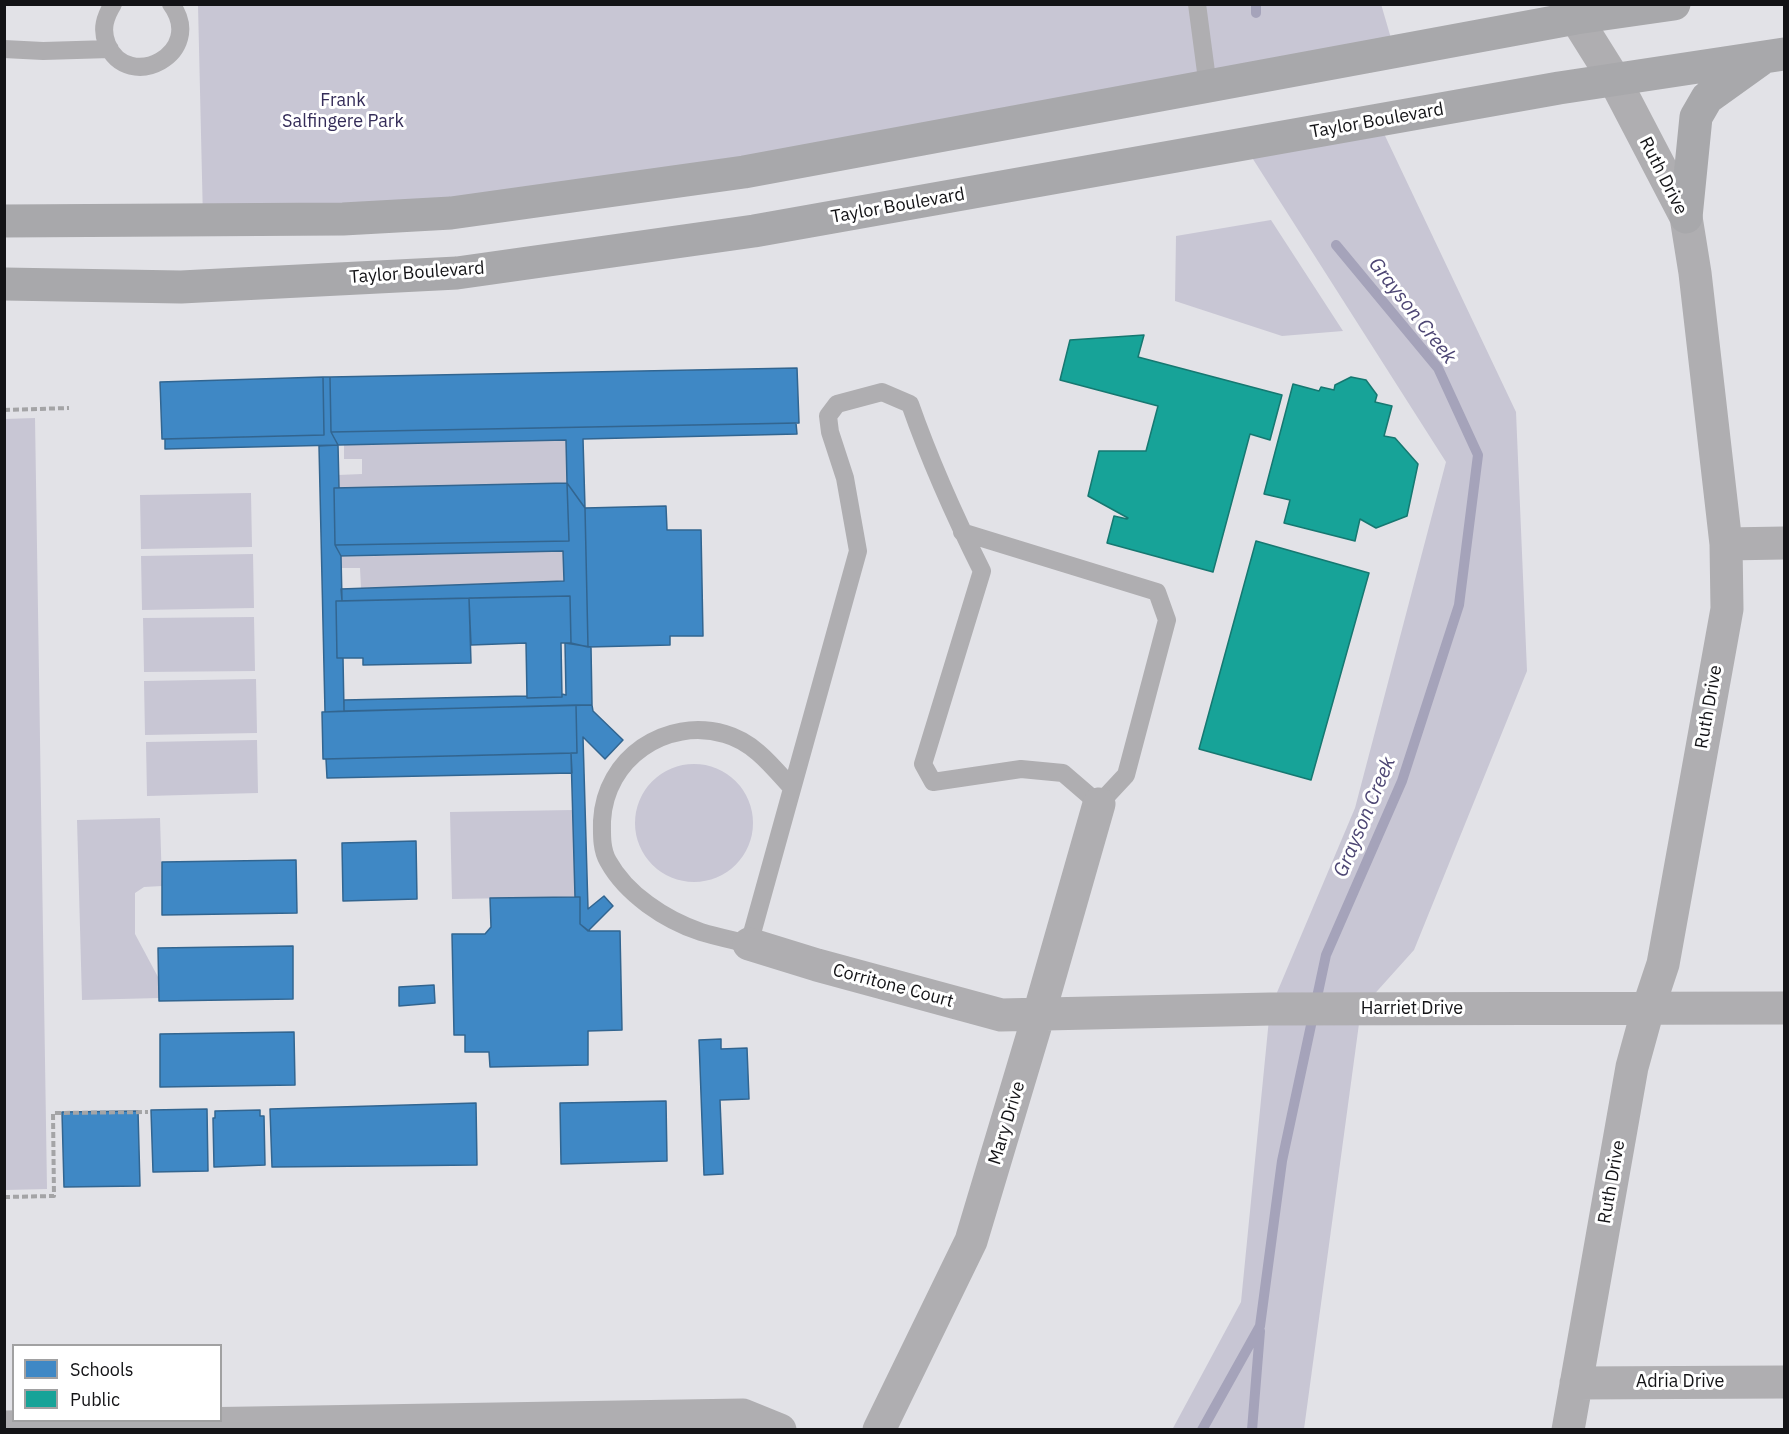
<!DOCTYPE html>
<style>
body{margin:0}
#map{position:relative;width:1789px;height:1434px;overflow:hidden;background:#e2e2e7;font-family:"IBM Plex Sans",sans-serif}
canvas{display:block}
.frame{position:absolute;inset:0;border:6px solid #131316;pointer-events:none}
.legend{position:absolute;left:12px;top:1344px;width:210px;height:78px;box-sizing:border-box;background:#fff;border:2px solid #a1a1a2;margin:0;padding:8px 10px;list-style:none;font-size:18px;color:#131316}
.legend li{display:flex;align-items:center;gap:12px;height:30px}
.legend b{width:30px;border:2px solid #a1a1a2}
</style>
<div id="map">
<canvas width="1789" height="1434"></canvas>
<div class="frame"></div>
<ul class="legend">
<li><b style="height:16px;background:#3f88c5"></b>Schools</li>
<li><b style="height:16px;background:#17a398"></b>Public</li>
</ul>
</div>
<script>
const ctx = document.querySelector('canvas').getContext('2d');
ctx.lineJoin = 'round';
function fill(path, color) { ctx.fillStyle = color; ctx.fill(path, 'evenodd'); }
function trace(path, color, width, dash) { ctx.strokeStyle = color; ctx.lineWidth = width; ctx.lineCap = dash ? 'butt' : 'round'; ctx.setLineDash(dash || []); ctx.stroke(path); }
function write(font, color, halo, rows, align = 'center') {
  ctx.font = font + ' "IBM Plex Sans",sans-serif'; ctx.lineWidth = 6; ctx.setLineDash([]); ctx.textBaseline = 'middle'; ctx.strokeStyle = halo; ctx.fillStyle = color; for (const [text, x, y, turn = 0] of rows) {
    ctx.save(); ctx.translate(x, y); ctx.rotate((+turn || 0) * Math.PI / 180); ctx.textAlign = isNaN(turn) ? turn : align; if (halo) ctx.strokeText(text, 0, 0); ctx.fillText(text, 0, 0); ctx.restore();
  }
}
const green = new Path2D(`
 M1381,4L1395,52L744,172L203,220L198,5Z
 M1378,121L1516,412L1527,671L1414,950L1361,1009L1304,1429L1172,1430L1241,1302L1270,1009L1355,808L1446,462L1244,145Z
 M1271,220L1343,331L1282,336L1175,301L1176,236Z
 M35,418L47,1189L5,1190L4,419Z
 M566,440L567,483L339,488L338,475L362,474V459H344V445Z
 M251,493L252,547L141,549L140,495Z
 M563,551L564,583L361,588L360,568H341V557Z
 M253,554L254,608L142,610L141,556Z
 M254,617L255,671L144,672L143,618Z
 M256,679L257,733L145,735L144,681Z
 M257,740L258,793L147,796L146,742Z
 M635 823a59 59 0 1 1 118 0a59 59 0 1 1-118 0Z
 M573,810L575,897L452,899L450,812Z
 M160,818L162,886L144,887L135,893V934L158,977L159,998L82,1000L77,820Z`);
const schools = new Path2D(`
 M797,368L799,423L331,432L330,377Z
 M323,377L324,435L162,439L160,382Z
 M323,377H330L331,432L338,445L165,449V439L324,435Z
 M796,423L797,434L583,439L585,508L567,483L566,440L338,445L331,432Z
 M338,445L339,488H334L335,545L341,556L342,601H336L337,658H343L344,711L325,712L319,446Z
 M567,483L569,541L335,545L334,488Z
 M567,483L585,508L588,647L571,643L570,596L342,601L341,589L564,581L563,551L341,556L335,545L569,541Z
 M666,506L667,530H701L703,636H670V645L588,647L585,508Z
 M570,596L571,643H561L562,697L527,698L526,643L471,645L469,598Z
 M469,598L471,663L363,665V658H337L336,601Z
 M565,643L591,647L592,705L344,711V700L527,696V698L562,697V694L566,695Z
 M576,705L577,753L323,759L322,712Z
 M576,705H592L593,711L623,740L605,759L583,737L588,909L604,896L613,906L588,931L580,924V897H575L571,753H577Z
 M571,753L572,773L327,778L326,759Z
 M416,841L417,899L343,901L342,843Z
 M296,860L297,913L162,915V862Z
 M575,897H580V924L589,931H620L622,1030L588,1031V1065L490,1067L489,1052H465V1035H454L452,934H485L491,927L490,898Z
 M293,946V999L159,1001L158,948Z
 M434,985L435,1003L399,1006V987Z
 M294,1032L295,1085L160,1087V1034Z
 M721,1039V1049L747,1048L749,1099L720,1100L723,1174L704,1175L699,1040Z
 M666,1101L667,1161L561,1164L560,1103Z
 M476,1103L477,1165L272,1167L270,1109Z
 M207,1109L208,1171L153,1172L151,1110Z
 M260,1110V1116H264L265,1165L214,1167L213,1118H215V1111Z
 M138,1111L140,1186L64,1187L62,1112Z`);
const public = new Path2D(`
 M1144,335L1138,357L1282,395L1270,440L1250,434L1213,572L1107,543L1114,516L1127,519L1128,518L1088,496L1099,451H1146L1158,406L1060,380L1070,340Z
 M1351,377L1366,380L1377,395L1375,402L1392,406L1384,436L1395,438L1418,464L1407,516L1376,528L1360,519L1355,541L1284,523L1290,500L1264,494L1293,384L1319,391L1321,387L1334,390L1335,385Z
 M1256,541L1369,573L1311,780L1199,749Z`);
const stream = new Path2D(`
 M1256,13V4
 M1202,1430L1260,1326L1282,1161L1326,955L1402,781L1459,605L1478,455L1438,368L1336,245
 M1252,1430L1260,1331`);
const path = new Path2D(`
 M4,410L69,408
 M4,1197L54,1196L53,1113L148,1112`);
const service = new Path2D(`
 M113,4C105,17 101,29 107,44C128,94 207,53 171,4
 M1197,4L1208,87
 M4,49L43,51L110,49
 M792,788C773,767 754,742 725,734C666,717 605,758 602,821C602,833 601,849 608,861C626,894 665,920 701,932C717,937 733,940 749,944L858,551L845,478L830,432L828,416L837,404L882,392L910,404C930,461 955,517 982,571L923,764L933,782L1021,769L1063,773L1099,804L1126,775L1167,620L1157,592L962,532`);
const minor = new Path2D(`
 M1567,4L1614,79L1686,217L1695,273L1726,544L1727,609L1663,964L1648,1009L1632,1067L1568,1430
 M1726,544L1784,543
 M749,944L817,965L1001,1015L1270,1009L1784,1008
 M1576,1383L1784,1382
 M4,1427L743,1415L780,1430
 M879,1430L971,1241L1039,1014L1099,804`);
const primary = new Path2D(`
 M1686,217L1696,117L1707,98L1760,60
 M4,221L343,219L451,213L744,172L1576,18L1674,4
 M4,284L181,287L457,273L754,231L1559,88L1784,54`);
const parkNames = [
 ["Frank",343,101],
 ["Salfingere Park",343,122]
];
const streetNames = [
 ["Taylor Boulevard",1377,121,-10],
 ["Ruth Drive",1663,176,63],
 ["Taylor Boulevard",898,206,-10],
 ["Taylor Boulevard",417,273,-4],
 ["Ruth Drive",1709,707,-80],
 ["Corritone Court",893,986,15],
 ["Harriet Drive",1412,1009],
 ["Mary Drive",1007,1123,-73],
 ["Ruth Drive",1612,1182,-80],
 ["Adria Drive",1680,1382]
];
const waterNames = [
 ["Grayson Creek",1412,311,52],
 ["Grayson Creek",1365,817,-67]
];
fill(green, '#c8c6d4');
fill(schools, '#3f88c5');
trace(schools, '#326590', 1.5);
fill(public, '#17a398');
trace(public, '#167871', 1.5);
trace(stream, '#a5a3ba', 10);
trace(path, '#a4a4a6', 4, [6, 3]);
trace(service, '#afaeb1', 18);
trace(minor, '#afaeb1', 33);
trace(primary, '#a8a8ab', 33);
write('18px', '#342c58', '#fff', parkNames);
write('18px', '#131316', '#fff', streetNames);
write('italic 20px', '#4c4573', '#fff', waterNames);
</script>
